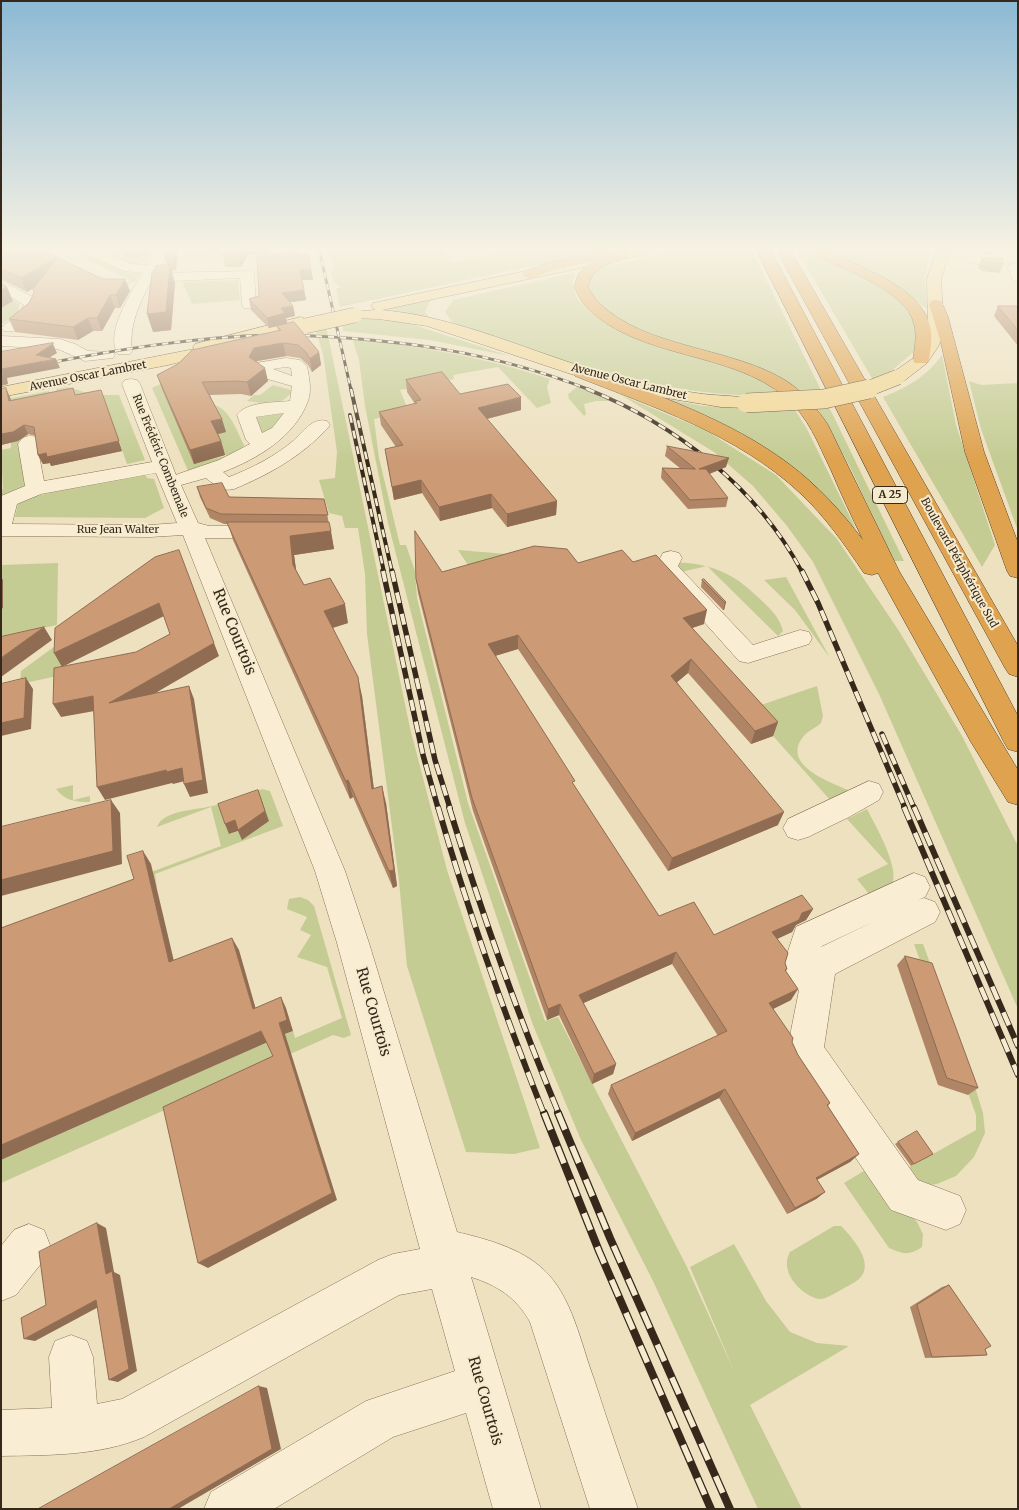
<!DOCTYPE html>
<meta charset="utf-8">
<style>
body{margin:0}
#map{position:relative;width:1019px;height:1510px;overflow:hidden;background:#eee1c0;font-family:Merriweather,serif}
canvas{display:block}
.frame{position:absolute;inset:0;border:2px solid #36291c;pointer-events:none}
</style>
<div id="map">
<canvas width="1019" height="1510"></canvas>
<div class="frame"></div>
</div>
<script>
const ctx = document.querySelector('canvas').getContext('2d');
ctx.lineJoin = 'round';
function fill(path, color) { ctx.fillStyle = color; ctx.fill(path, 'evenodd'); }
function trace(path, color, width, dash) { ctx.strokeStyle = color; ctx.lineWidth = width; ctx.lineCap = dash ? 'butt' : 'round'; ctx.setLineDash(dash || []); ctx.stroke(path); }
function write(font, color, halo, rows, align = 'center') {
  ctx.font = font + ' Merriweather,serif'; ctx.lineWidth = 4; ctx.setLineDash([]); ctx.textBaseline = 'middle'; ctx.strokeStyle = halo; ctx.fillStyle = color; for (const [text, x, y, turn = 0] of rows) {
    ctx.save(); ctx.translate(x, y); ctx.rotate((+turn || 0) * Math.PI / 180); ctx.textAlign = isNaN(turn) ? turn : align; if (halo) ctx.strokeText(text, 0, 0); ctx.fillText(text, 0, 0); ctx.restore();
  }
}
const green = new Path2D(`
 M121,249H155L148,261L131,266L109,255Z
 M187,249H232L229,255L183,256Z
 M326,249H441L453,263L501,253L497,249H612L340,307L336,289L341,287L334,282L331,273L335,269C333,261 328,257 326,249Z
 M682,249H751L822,392L803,395C789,384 775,374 758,367C715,349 597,334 588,281L596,269Z
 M796,249H807L880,284L902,300L920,328L915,351L890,372L873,380Z
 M821,249H930L925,280L927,309L891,282Z
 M62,250L81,251L127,273L140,274L135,282L128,284L126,283L131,281L70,251Z
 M576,272C554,317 660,345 688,354C708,360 727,367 747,373L762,380L784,395C674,401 567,362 464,327L452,322L445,312L453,300Z
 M238,280L240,300L192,304L182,282Z
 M1,293L19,304V312L1,325V308L7,304Z
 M435,298L430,302L425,312L430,318L385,309Z
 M369,318L405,322L510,356L429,340L343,331L342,322Z
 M326,326L410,728L447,870L540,1148L514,1154L466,1152L407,966L399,881L367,634L365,574L358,528H345L342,516L329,513L319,480L335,478L337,452L323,354L315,328Z
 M352,338L394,342L396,344C449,352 500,362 550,379L547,387L551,403L537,408L498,367L453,375L454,379L400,390L409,412L374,419L379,458L400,545H406L415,571L417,598L468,803L545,1021L558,1017L687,1267L734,1371L690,1267L734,1244L766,1301L790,1332L817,1343L849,1346L750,1405L802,1509H758L653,1281L581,1140L533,1025L465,823L388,523L365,406L359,360Z
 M942,355L956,425L995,545L982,567L883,397C908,387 926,377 942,355Z
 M167,381L194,463L226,456L215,435L226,432L208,403C229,406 235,427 244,445L242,450L237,454L189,473L152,388Z
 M969,381L981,385L1018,383V531L981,429Z
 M273,385L291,390V393C279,408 264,403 247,401L254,395H260Z
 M68,387L93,395H119L145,460L127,464L104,399L59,400L56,389Z
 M577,387L581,388L610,401H596L584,404L586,414L584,416L569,399L568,394Z
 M49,391L51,402L24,416L29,439L19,441L28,485L1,498V490L3,489L1,450L11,448V443L19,440L12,403L1,400Z
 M621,395L707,431L776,475L837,539L899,631L962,736L1018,846V1009L879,694L813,562L787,526L753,486L714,452Z
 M663,398L703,406L795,410L807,429L856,529L793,467L742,434Z
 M829,407L904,561H894L849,465L818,409Z
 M278,413L283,414L285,419L263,437L253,419L256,416Z
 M144,471L147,478L154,479L164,508L145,518L15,517L19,500Z
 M458,550L519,555L470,568Z
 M673,562C713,564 732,572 760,599C770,608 780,618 783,631L778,636L707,566L681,572Z
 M58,563L57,625L1,637L3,581H1V565Z
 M786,577L830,658L795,610L764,580Z
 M62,641V675L20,684L21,671Z
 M817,686L823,716L821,723C816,728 807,731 803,737C781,765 830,782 848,790L844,795L831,801L749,709Z
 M73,785V800L90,796V802C76,802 65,801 56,789Z
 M262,789L270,791L283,826L155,874L157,887L1,945V928L221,846L211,807L157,827C164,808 201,811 219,804L230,834L269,821L260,796L230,806L234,799Z
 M867,809C875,825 904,873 890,889C887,893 878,896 873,899L857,879L888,864L847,819Z
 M300,897L308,900L314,906L351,1035L344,1038L333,1035L1,1183V1160L293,1031L295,1038L342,1018L327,967L297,957L311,935L300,930L307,917L287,909L289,899Z
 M914,944H923L971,1074L983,1113L985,1133L974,1157L956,1176L937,1184L923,1186L906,1169L976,1130V1115Z
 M867,1169L917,1222L923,1234L922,1247C909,1256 903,1254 889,1248L844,1183Z
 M834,1226H841C852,1237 876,1264 859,1279C853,1284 845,1287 839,1291C833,1294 825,1300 818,1299C799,1294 779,1270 790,1252Z`);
const minor = new Path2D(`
 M81,249H99L131,264L148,265L157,249H171L156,273L252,271L254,274L256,305L254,308H244L242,305L240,278L151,282C139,304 129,325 132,351L130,354H118C104,334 132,290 143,273L124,271L83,252Z
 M967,249H981V256L994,257L992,249H1006L1008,261C1000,270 980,265 969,262L967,259Z
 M1014,263L1018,264V282L1013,281L1007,267Z
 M1,281L33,297L38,305C34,318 18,335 4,331L1,328L21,311L24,305L1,291Z
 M1,336L60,339L75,344L88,351L113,352L115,355L113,358L85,361L58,349L1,346Z
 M286,358L300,360L307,366C309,377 312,390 308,401C295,437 257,459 223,472L229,477C252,468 274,457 293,441C304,432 312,417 327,421L330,425L327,429C300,457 270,474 234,489C222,492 216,486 206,478L181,485L198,523L209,526H267L275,527L278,532L275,537L267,538H205L345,871L369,943L457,1232C486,1239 521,1248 544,1270C572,1296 581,1344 594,1379C608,1423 623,1466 638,1509H590L530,1322C517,1298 497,1285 471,1277L541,1509H493L466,1413L393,1437L274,1509H204L211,1492L366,1401L455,1371L432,1289L399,1295L144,1437C99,1456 50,1455 1,1456V1410L52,1408L49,1357L55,1341L71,1335L87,1341L93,1357L97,1404L122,1399L378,1260L393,1254L420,1249L337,943L315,871L183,535L150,537L1,536V496L25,486L18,444C23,436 28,435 37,437L39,441L37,445L44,481L152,462L122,384L125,380L131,379L137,380L140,384L176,475L181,473L219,460L250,444L246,440L237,415C247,401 275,403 290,401L292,386L264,378L253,369L257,363ZM286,367L291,368L292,376L273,369ZM284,413L272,428L262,433L256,417ZM156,473L177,523L150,525L12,524L17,504L41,494Z
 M671,551L679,553L682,558L678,566L753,645L800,630L809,632L812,638L809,644L748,663L739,661L655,567L663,553Z
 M869,781L879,784L883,792L879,800L849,817L808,837L798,840L788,837L783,828L788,819Z
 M914,873L925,877L930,887L925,897L918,900L924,898L935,902L940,912L935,922L835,974L824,1047L918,1180L960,1196L966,1210L960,1224L946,1230L891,1210L792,1064L787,1051L799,990L785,986L780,975L796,927ZM877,920L821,947L822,946Z
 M29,1224L44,1230L50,1245L44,1260L16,1295L1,1301V1246L14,1230Z`);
const major = new Path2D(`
 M631,249H658L651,253L382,310C460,317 532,353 607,374C636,382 666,389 696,393C714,396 734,395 752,399L755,403L752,407L746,408L721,407L648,395L571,374L427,326L379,319L350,318L347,315L350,312L375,310L371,306L373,303L378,302Z
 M937,249H951L941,279L944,333L938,347L927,363L904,381H892L890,377L892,373L915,357L928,333L927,279Z
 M301,317L306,319L309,322L306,325L226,345L228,348L226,351L168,365L1,397V387L194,349L193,347L195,344Z`);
const highway = new Path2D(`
 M756,249H770L1018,716V752L1008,749L1004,742Z
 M786,249L792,253L1018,646V677L1009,674L1005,668L778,253L780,250Z
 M806,249C828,249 841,257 860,266C892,281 937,303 931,345C930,352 930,358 927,363H915L913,360C915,345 918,332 912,318C900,288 836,266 808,252Z
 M605,251L611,254L624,251L631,255L629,258C611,263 592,266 588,287C591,292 595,299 599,303C645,348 729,347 783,379C802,390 816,407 828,425L899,571L1018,770V805L1008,802L971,742L878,573L872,575L864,573C845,545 825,516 800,493C737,434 653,407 575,376L573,372L575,368H587C656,395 729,419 789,464C817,485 841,511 863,540C852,517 841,494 831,470C818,443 808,416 785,397C732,351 642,360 588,309C582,304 578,294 574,287L579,273L591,262L556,269L529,279L522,275L524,272L547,263Z
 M936,300L941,301L948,317L984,452L1018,543V578L1010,576L1007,571L965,452L941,343L929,304L931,301Z`);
const railFar4 = new Path2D(`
 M319,249L351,390
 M292,335C398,339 491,351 590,390
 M44,364C120,349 195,337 272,335`);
const railFar3 = new Path2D(`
 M351,389L392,572
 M587,389C675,424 757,487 802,572
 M350,415L384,572`);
const railFar2 = new Path2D(`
 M383,571L423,755L438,808
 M392,571L435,760L450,808
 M802,571L818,603L905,808
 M882,734L914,808`);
const railFar1 = new Path2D(`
 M438,807C468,911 504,1013 544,1114
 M449,807C481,911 517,1013 559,1114
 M904,807L1018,1075
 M914,807L1018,1046`);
const rail = new Path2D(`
 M544,1113L599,1251L711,1509
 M558,1113L610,1238L730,1509`);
const majorBridgeFar1 = new Path2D(`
 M305,326L355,315
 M865,390L898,377`);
const majorBridge = new Path2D(`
 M746,403L824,399L869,389`);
const wall = new Path2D(`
 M1,249L57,257V259L103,279H125L130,291L120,308H115L102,331H93L78,340L15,332L9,319L29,303L34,293V288L27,292L1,279Z
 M125,249H150L146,256L125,257L123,251Z
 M166,249H176L177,254L176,270L171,271L175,283L171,330L153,332L167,265L163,253Z
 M982,249H994L992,255L983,254Z
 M270,253L248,255L241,267H225L223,256Z
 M298,255L311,269L313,280H302L306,300L290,302L293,306L295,316L286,318L287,323L319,352L321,365L312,372L308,365L300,358L286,356L257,361L256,362L268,381L251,396L241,394L210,395L226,432L218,434L221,441L225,455L194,464L162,389L157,375L278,331L277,326L269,328L251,310L249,299L259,296Z
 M982,258L1003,264L1000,273L982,271L978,267Z
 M998,306H1018V346L994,316Z
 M406,380L521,410L487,419L557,501L556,515L507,527L492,508L440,521L422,493L394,500L385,449L396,447L381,425L379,412L415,404L407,392Z
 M1,389L10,397L11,400L76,395L104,399L122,451L51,466L50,463L43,464L38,455L36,436L28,434L18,441L1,445Z
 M667,446L726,467L709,474L728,498L726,507L688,509L661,478L662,468L681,469L665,456Z
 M197,487L229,497L324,499L334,549L294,555L296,570L304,585L348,623L333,628L362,696L374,789L386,803L397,886L393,888L353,797L350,799L233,540L228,524H224L210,518L200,497Z
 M633,562L704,624L692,628L778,722L773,736L751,744L688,673L677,682L778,825L668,871L518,649L495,656L575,787L659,916L714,935L813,909L806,920L796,925L792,932L777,939L787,969L786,971L791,1000L773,1009L792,1042L798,1055L830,1103L828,1106L859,1154L850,1162L817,1180L825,1192L816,1199L787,1214L719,1098L632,1141L608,1094L611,1085L718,1036L672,964L583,1003L616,1064L613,1074L592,1084L559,1015L547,1020L473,811L418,593L416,579L442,572L578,563Z
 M702,580L726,602L724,610H723L701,587Z
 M905,956L978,1088L968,1095L938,1085L897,965Z
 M898,1142L933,1154L911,1166L895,1144Z
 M949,1285L985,1349L987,1355L979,1356L925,1358L910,1307L942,1287Z`);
const shadedWall = new Path2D(`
 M145,249H150L146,256L144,251Z
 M171,249H176L177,254L176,270L171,253Z
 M242,249H271L270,253L248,255L241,267L239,255Z
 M57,257L62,271L27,292L21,278Z
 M170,265L175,283L171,330L153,332L147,314Z
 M311,269L313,280H302L300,270Z
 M125,279L130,291L120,308L116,295Z
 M7,287L13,301L1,308V290Z
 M304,290L306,300L285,303L282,293Z
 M110,295L115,308L102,331L97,318Z
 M293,306L295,316L286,318L287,324L269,328L267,318L281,308Z
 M88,318L93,331L78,340L73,327Z
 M283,343L286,356L257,361L252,370L249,357L254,348Z
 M53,344L57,353L42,362L56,359L60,368L7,378L8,384L1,386V376L2,369L36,355Z
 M319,352L321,365L312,372L310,359Z
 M265,368L268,381L251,396L247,382Z
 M6,388L10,397L13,410L9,401Z
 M521,397V410L478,421V408Z
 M104,399L122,451L51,466L50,463L43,464L38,455Z
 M222,419L226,432L215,435L211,421Z
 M24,425L28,434L18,441L1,445V434Z
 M221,441L225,455L194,464L190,450Z
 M729,458L726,467L697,479L699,469Z
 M421,480L422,493L394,500L392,487Z
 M491,494L492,508L440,521L439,507Z
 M557,501L556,515L507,527V514Z
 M331,531L334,549L294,555L298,583L293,565L290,536Z
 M1,577L3,580V608L1,609Z
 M726,602L724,610H723L725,603Z
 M159,603L164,616L62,667L54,653Z
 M345,604L348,623L328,629L324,611Z
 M707,610L704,624L680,632L683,618Z
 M44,627L52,640L1,677V658Z
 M518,635V649L488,658V644Z
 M214,643L219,656L116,716L109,703Z
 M691,659L688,673L669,689L671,676Z
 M358,677L362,696L376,807L372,789Z
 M26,678L33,689L31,729L1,736V723Z
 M189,686L194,699L208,793L190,797L184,784Z
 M93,696L100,710L61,717L53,704Z
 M778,722L773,736L751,744L755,731Z
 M182,768L189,780L173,784L172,783L105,800L97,787L166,770Z
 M348,780L353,797L350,799L346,781Z
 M382,786L386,803L397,886L393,888L389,871Z
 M258,790L269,821L242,840L238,831L229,834L225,824Z
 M111,800L120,813L122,864L1,896V880Z
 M784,812L778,825L668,871L672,858Z
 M143,851L151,864L177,974L169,962Z
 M813,909L806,920L796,925L792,932L766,944L772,932L802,913Z
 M232,938L239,950L259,1020L253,1009Z
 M676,952L672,964L577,1006L579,995Z
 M798,989L791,1000L763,1014L769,1003Z
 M281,997L286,1008L293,1031L285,1034L337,1200L208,1268L198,1263L332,1193L279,1023Z
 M560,1004L559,1015L547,1020L548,1009Z
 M261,1031L268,1042L1,1160V1145Z
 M616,1064L613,1074L592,1084L594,1074Z
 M725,1089L719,1098L632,1141L635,1133Z
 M859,1154L850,1162L807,1185L816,1178Z
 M825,1192L816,1199L787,1214L795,1208Z
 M97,1223L106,1228L114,1272L120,1275L137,1371L118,1382L109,1380L106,1274Z
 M96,1300L106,1303L35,1341L24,1339Z
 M259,1386L267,1388L281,1449L178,1509H169Z`);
const building = new Path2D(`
 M1,249H40L57,257L21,278L1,269Z
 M125,249H145L144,251H123Z
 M166,249H171V253H163Z
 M225,249H242L239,255L223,256Z
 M297,251L298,255L308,254L311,269L300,270L304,290L282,293L293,306L281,308L285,313L267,318L249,299L259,296L257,256Z
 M58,258L103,279H125L116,295H110L97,318H88L73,327L9,319L29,303L34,293L33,289Z
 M982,258H1003V264L986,262Z
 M170,265L166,312L147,314L152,273L156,266Z
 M1,283L7,287L1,290Z
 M998,306H1018V330Z
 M294,322L319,352L310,359L306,352L298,345L283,343L254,348L249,357L265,368L247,382L237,381L202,382L222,419L211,421L221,441L190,450L157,375L178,364L192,350L281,330L277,326Z
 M53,343V344L36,355L56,359L2,369L3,375L1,376V352Z
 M442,372L460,394L508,384L521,397L478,408L557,501L507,514L491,494L439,507L421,480L392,487L385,449L403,445L379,412L417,403L415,401L421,400L406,380Z
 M6,388L9,401L73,388L75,395L101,390L119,441L47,457L46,453L38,455L34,427L24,425L13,432L1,434V389Z
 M667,446L729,458L699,469H706L728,498L690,500L662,468L695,469Z
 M222,483L229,497L324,499L328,515L221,514L206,508L197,487Z
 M227,522H329L331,531L290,536L293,565L304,585L330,578L345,604L324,611L358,677L372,789L382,786L394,870L389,871L348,780L346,781Z
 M415,531L442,572L534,546L567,549L578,563L622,550L633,562L656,555L707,610L683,618L778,722L755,731L691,659L671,676L784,812L672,858L518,635L488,644L575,781L572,782L659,916L694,902L714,935L802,895L813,909L802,913L799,920L772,932L788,953L785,963L787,969L785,970L798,989L769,1003L793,1038L792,1042L798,1055L830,1103L827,1105L859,1154L816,1178L825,1192L795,1208L725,1089L635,1133L611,1085L727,1031L676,952L579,995L616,1064L594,1074L560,1004L548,1009L472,798L416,579Z
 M179,550L214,643L109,703L189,686L203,780L184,784L182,768L167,772L166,770L97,787L93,696L53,704L54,668L136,652L170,634L159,603L54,653L55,628L155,557Z
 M704,579L726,602L725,603L702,580Z
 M44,627L1,658V637Z
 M26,678L24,718L1,723V684Z
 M258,790L265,811L238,830L235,820L225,824L218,804Z
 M111,800L113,851L1,880V827Z
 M143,851L169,962L232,938L253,1009L281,997L287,1020L279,1023L332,1193L198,1263L163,1107L273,1056L261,1031L1,1145V928L134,879L127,856Z
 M905,956L932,963L978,1088L947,1078Z
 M917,1131L933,1154L914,1164L898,1142Z
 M97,1223L106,1274L112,1271L129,1369L109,1380L96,1300L24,1339L21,1318L46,1305L39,1252Z
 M949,1285L991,1346L985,1349L987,1355L932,1357L917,1305Z
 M259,1386L272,1449L169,1509H38Z`);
const farStreetnames = [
 ["Avenue Oscar Lambret",88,376,-11],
 ["Avenue Oscar Lambret",629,382,14],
 ["Rue Frédéric Combemale",160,456,68],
 ["Rue Jean Walter",118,530],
 ["Boulevard Périphérique Sud",959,563,61]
];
const shields = [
 [890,495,35]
];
const shieldNames = [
 ["A 25",890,495]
];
const nearStreetnames = [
 ["Rue Courtois",234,632,68],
 ["Rue Courtois",373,1012,74],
 ["Rue Courtois",485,1401,74]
];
fill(green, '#c4cc94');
trace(minor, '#877158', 1);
trace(major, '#54402c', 1);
trace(highway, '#54402c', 1);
fill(minor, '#f9eed3');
fill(major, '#f2d796');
fill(highway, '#dfa24f');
trace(railFar4, '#36291c', 3);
trace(railFar3, '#36291c', 4);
trace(railFar2, '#36291c', 5.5);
trace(railFar1, '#36291c', 6);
trace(rail, '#36291c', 8);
trace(railFar4, '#f5ebcf', 2, [6]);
trace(railFar3, '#f5ebcf', 2.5, [8]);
trace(railFar2, '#f5ebcf', 4, [11]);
trace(railFar1, '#f5ebcf', 4.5, [14]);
trace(rail, '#f5ebcf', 5.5, [18]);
trace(majorBridgeFar1, '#54402c', 16, []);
trace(majorBridge, '#54402c', 20, []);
trace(majorBridgeFar1, '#f2d796', 15);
trace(majorBridge, '#f2d796', 19);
fill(wall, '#af8565');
fill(shadedWall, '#8f6c52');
fill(building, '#cc9b75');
trace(building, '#8f6c52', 1);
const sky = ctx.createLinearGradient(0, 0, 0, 461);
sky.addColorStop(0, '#8cb9d5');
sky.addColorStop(0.54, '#f7f2e3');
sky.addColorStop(1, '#f7f2e300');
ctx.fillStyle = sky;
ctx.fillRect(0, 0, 1019, 461);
write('11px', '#36291c', '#f5ebcf', farStreetnames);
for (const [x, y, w] of shields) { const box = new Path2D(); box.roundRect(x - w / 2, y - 8.5, w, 17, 4); ctx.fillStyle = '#f5ebcf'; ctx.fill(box); trace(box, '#36291c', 1); }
write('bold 11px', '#36291c', null, shieldNames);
write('15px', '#36291c', '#f5ebcf', nearStreetnames);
</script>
